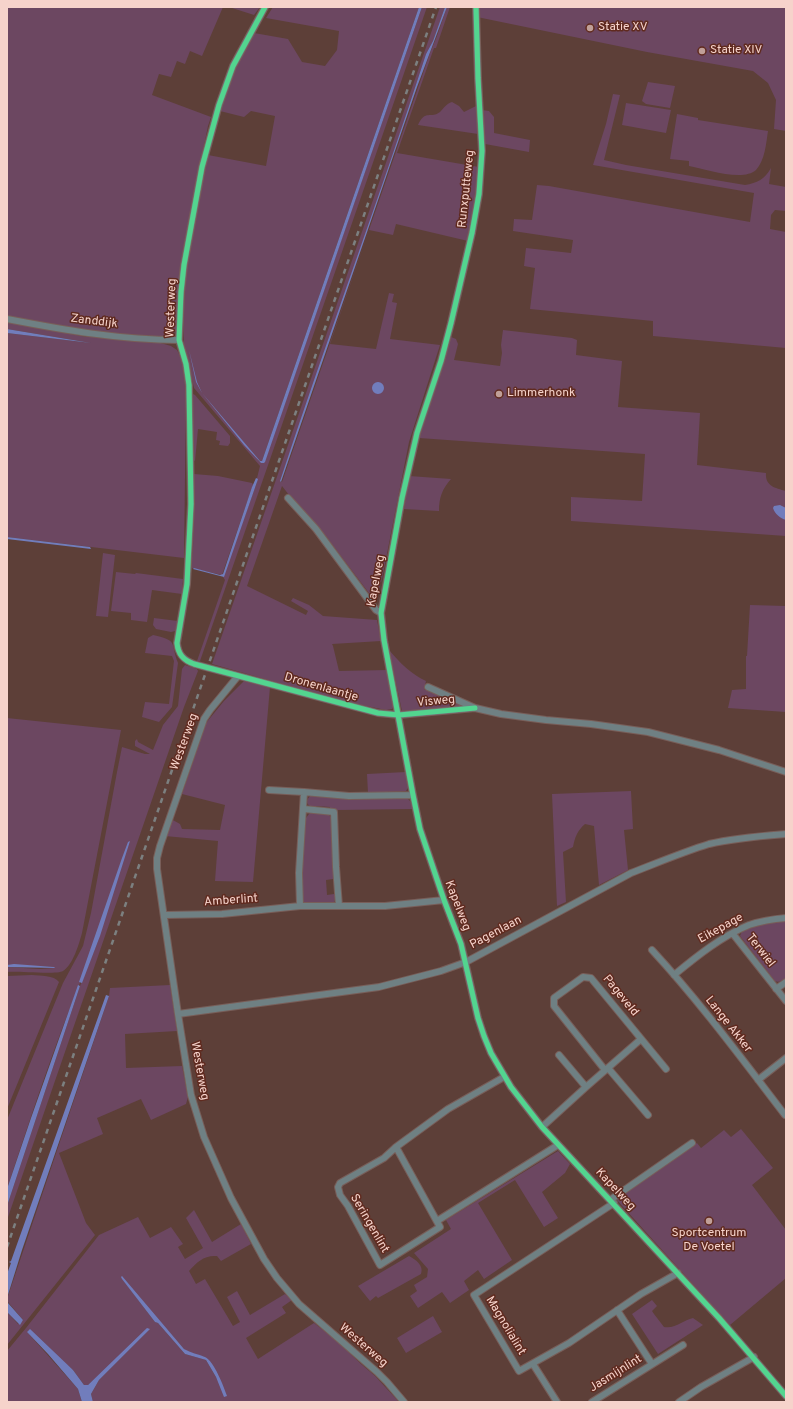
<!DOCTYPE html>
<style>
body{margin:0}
#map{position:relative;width:793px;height:1409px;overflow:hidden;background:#5d3f38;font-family:Overpass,sans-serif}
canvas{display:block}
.frame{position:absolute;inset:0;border:8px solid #f6d3cb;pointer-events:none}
</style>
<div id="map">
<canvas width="793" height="1409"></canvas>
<div class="frame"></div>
</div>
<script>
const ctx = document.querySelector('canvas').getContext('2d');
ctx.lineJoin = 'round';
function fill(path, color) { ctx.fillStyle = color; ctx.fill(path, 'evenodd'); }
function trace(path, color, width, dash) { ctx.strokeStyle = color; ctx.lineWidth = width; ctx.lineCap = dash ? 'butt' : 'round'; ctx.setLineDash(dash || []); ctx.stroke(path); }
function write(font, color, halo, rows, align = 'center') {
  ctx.font = font + ' Overpass,sans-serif'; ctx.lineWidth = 3; ctx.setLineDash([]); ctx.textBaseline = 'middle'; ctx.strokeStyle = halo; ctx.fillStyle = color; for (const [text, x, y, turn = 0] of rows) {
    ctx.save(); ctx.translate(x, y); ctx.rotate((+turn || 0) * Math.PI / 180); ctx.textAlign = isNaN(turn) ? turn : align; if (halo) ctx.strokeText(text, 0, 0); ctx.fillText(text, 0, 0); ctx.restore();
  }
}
const green = new Path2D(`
 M7,7H223L202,56L190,51L185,64L177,61L171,77L159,74L152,95L211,117L208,126L198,175L184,246L179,282L177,328L174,334L168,337L121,334L94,332L7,317Z
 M229,7H260L254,15Z
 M273,7H419L262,461H260L256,457C258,460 260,463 264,463L422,7H427L200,661H197L225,580L223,577L257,482V478L260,466L194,388L184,345L183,320L186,271L197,206L208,155L266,166L275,116L251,111L244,117L220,111L236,66L254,33L288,39L302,62L325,66L337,50L339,31L266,18Z
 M440,7H445L433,41L426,54L383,185L280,481L282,482L430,53L437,36L447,7H450L436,48H434L397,153L479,167L473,217L468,241L396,224L393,235L369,230L330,344L376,349L389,293L394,294L392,302L397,303L390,339L440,345L409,442L382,579L375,601L325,535L301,510L282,486L247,586L306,615L308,611L291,601L293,598L309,605L323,616L377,620L381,641L332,644L333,646L339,671L388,670L394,705L392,709L386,710L346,702L212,664Z
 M477,7H786V131L774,129L776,100L768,83L753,71L647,52L477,17Z
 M648,82L675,86L670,108L646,104L642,101Z
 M613,94L620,95L604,160L626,165L745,185C757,183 765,179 771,168L769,184L786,187V211L775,210L771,215L770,229L786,232V348L653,336V321L530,309L535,268L524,266L526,248L571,253L573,240L513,231L514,219L532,220L537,185L549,186L750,222L754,193L593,165L606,124Z
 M452,102L459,106L464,112L476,106L478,134L418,125C425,109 431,119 440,112C444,108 446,104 452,102Z
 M626,103L671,110L666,133L622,125Z
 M482,110L489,111L494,117V133L530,140L529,152L485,144Z
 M677,114L698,118V120L768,131C766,144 765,160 756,170C743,182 705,169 689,166V161L670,159Z
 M7,321L86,337L88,336L157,342L171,346L177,350L179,354L183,364L185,378L186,395L184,558L7,537V333L91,343L7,329Z
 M503,330L572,338L577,340L576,355L622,361L618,407L700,413L697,465L766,473C765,486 775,488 786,491V536L571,521V497L642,501L645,454L419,438L451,337L456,339L458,344L454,360L500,366L502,353L501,345Z
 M193,394L195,395L230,436V443L228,446L219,445L220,441L216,440L217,432L198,429L195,461L193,460Z
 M194,474L218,476L252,483L253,485L222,575L191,568L193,547Z
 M409,476L451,479C442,489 439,498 439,511L404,509Z
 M103,553L115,555L108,617L96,616Z
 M116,572L135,574L136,573L183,579L182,594L152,590L147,622L131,620V613L111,611Z
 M750,605L786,606V712L728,708L732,690L746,689V656H747Z
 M154,618L178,621L175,631L171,632L156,629L153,625Z
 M153,635C179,641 170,642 178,663L172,707L159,722L142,717L145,702L169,704L174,661L172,656L145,653L148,638Z
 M389,650C400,663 411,674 426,681L424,689L465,706L402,711Z
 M185,665L197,669L198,671L184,707L7,1220V1206L80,986L100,936C63,1018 35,1104 7,1189V1120L63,983L83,946L91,913L117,772L122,747L145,754H150L135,746V741L137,739L138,742L153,750L163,725L178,706L182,669Z
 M244,681L270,687L253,882L215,881L218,841L165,836L171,819L180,824L182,829L220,830L225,805L182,794L206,723L224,701Z
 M7,718L121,730L82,933C79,944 73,965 63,971C57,975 17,971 7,972V967L40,969L54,968V967L7,965Z
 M406,772L409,786L406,791L368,793L367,774Z
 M631,791L633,829L624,830L628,870L599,885L594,826L585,824C577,831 575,837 573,847L563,852L566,902L557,906L552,794Z
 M310,796L406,797L411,802L413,809L337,810H330V807L316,806V808C308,807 304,802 310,796Z
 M311,812L329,815L332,819L334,877L333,879L326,880L327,895L334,894L336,896L334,903L332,904L304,903L301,898L302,849L306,818L309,814Z
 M786,920V978C782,981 779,983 775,981L740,936L742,931L759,925Z
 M32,975C40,976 54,975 59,982L7,1109V976Z
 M170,985L177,1031L125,1034L126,1068L182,1066L188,1097L186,1104L151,1120L141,1099L97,1118L103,1134L59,1153L86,1223L95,1235L7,1345V1312L18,1324L23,1320L8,1302V1296L109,996L110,988Z
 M741,1129L773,1168L752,1185L786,1230V1278L730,1325L615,1198L697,1143L701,1148L724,1130L731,1137Z
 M558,1151L570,1164L565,1173L542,1192L558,1218L544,1227L515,1180L478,1203L512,1260L484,1279L478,1270L464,1281L469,1290L450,1303L442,1292L418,1308L410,1296L417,1291L414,1285L427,1277L428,1269L414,1253L451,1229L446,1220Z
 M194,1210L212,1242L241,1224L251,1244L221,1261L217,1256C204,1255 197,1262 189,1271L196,1284L205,1279L233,1326L240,1322L227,1297L237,1291L250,1315L285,1294L292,1300L282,1307L286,1313L246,1338L258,1359L314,1323L336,1340L361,1364L375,1376L399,1402H93L91,1394L99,1380L149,1330L88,1385H84L73,1370L27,1332L78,1389L82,1402H7V1351L26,1328L99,1235L138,1217L150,1238L171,1227L183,1244L178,1247L185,1259L203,1248L186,1218ZM121,1277L184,1349L190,1353L205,1357L227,1396L206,1360L185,1354L158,1323L155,1322Z
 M409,1256C416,1260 424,1265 421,1274L378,1298L376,1296L370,1301L358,1286Z
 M652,1300L657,1306L652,1311L654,1314L664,1327C676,1329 683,1320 693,1318L703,1325L658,1354L632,1314Z
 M433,1316L442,1332L406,1353L397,1338Z`);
const water = new Path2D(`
 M419,7H422L265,462L264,463H261L244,445L202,393L196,382L189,350L197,382L202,393L260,461H262Z
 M445,7H447L417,87L281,482L280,481C327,338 380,197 426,54L433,41Z
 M7,329L91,343L7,333Z
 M372 388a6 6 0 1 1 12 0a6 6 0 1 1-12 0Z
 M256,478L258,479L257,482L224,577L193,569L194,568L220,575L223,574L252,487Z
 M780,505L786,508V520C780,518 775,514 773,508L774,506Z
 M7,537L90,547L91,549L7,539Z
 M130,841L100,936L82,983L79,982L122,858L128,842Z
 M14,964L54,967L55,968L7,967V965Z
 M78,985L80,986L7,1206V1189L31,1118Z
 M106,995L109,996L22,1250L7,1298V1274L11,1263L9,1262L11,1261Z
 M122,1276L184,1349C191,1353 198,1354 205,1357C214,1361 224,1387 227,1396L224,1397L216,1377L206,1360L185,1354L158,1323L155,1322L122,1279L121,1277Z
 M7,1299L8,1303L23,1320L20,1325L7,1312Z
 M147,1328L150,1329L99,1380L91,1394L93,1402H82L78,1389L48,1354L27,1332L30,1329L73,1370L84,1385H88Z`);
const street = new Path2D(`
 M265,7L233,66L219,105L202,167L184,265L181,292L179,340L186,364L189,385L191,504L187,584L177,643C178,654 183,660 194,664L378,713L399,715L475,708
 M476,7L478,78L482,151L479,194L472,233L451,323L441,361L417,433L402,498L381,613L384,640L413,795L420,829L444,900L461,944L478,1018L484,1036L491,1053L511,1087L542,1127L719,1318L786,1396
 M7,319C64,330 121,340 179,340
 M288,498L316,529L376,610L381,613
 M238,676L210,710L204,719L160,846L157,858V869L178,1014L191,1095L204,1137L231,1198L264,1259L277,1278L299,1304L377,1372L387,1382L404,1402
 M428,687L475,708L501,714L546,720L591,724L648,732L719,750L786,772
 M269,790L304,792
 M304,809L334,812L336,867L339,906
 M300,906L299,873L304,792L349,796L413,795
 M164,915L222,914L300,906H385L444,900
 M733,934L786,1001
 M652,950C700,1002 742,1059 785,1115
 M674,975C697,956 722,936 749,925C761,921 774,919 786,918
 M776,989L786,982
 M178,1014L379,987L441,971L466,962L631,873C657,863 683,852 709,844C734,838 761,836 786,834
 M559,1055L586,1087
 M608,1068L648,1115
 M605,1070L554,1006V998L583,977L591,978L666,1069
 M758,1080L786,1058
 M542,1127L586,1087L641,1039
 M396,1147L440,1227L380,1265L348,1206L340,1195L338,1187L340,1183L384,1158L396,1147L448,1109L504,1077
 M610,1200L692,1143
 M614,1203L474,1295L519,1371L569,1343L641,1294L678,1273
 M437,1221L558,1145
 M617,1310L652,1364
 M533,1364L557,1402
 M592,1402L683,1345
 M679,1402L701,1387L754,1357`);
const rail = new Path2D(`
 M7,1247L436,7`);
const cycleway = new Path2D(`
 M265,7L233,66L219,105L202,167L184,265L181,292L179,340L186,364L189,385L191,504L187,584L177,643C178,654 183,660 194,664L378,713L399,715L475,708
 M476,7L478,78L482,151L479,194L472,233L451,323L441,361L417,433L402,498L381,613L384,640L413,795L420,829L444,900L461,944L478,1018L484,1036L491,1053L511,1087L542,1127L719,1318L786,1396`);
const markers = [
 [590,28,4,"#c09f98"],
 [702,51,4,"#c09f98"],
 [499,394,4,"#c09f98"],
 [709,1221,4,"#c09f98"]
];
const poiNames = [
 ["Statie XV",598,28],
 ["Statie XIV",710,51],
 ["Limmerhonk",507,394],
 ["Sportcentrum",709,1234,"center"],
 ["De Voetel",709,1248,"center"]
];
const streetNames = [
 ["Runxputteweg",467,189,-84],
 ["Westerweg",172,308,-88],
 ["Zanddijk",94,322,7],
 ["Kapelweg",377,581,-79],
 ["Dronenlaantje",321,688,16],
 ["Visweg",436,702,-5],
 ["Westerweg",185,742,-70],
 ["Amberlint",231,901,-4],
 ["Kapelweg",457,906,69],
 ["Eikepage",721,929,-29],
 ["Pagenlaan",496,933,-28],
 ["Terwiel",760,951,52],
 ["Pageveld",620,996,51],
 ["Lange Akker",728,1025,52],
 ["Westerweg",199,1071,80],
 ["Kapelweg",615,1190,47],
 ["Seringenlint",369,1224,60],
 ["Magnolialint",505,1326,59],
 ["Westerweg",363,1346,41],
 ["Jasmijnlint",616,1374,-32]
];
fill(green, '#6c4761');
fill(water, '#717dbc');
trace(street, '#785e59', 8);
trace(street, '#6f8083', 6);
trace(rail, '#7c8080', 2.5, [5, 5]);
trace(cycleway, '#53d58f', 5);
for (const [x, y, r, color] of markers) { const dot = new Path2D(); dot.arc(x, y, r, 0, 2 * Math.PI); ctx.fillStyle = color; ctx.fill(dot); trace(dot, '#602a1f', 1.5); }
write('12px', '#f6d3cb', '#602a1f', poiNames, 'left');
write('12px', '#f6d3cb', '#602a1f', streetNames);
</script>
